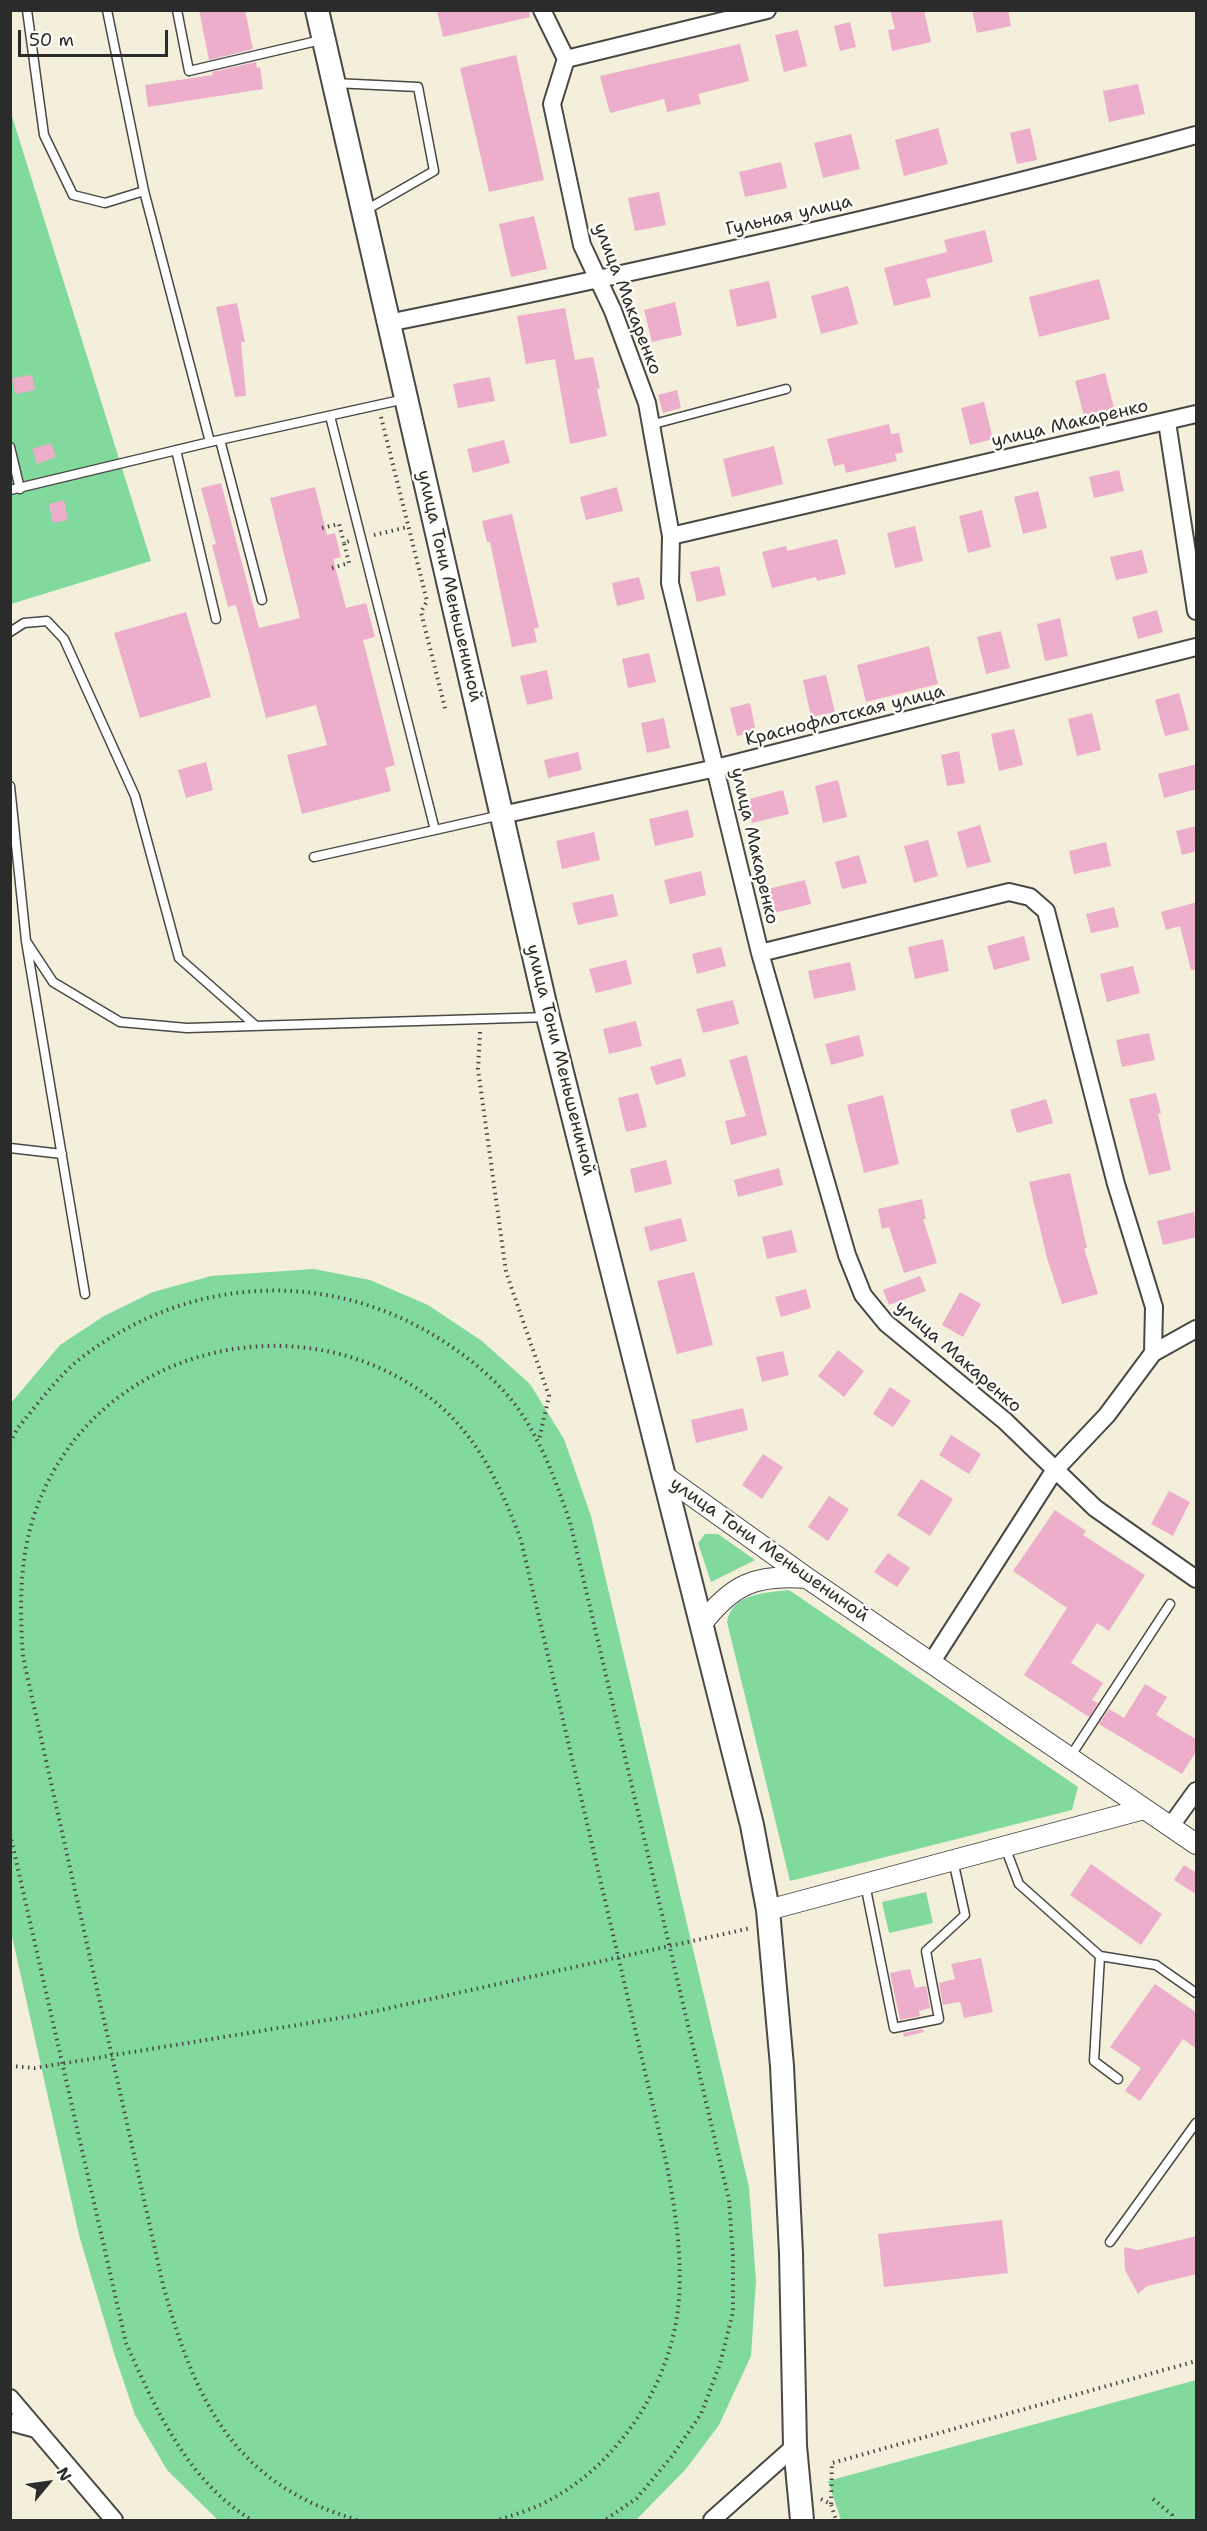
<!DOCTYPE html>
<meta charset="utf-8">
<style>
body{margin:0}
#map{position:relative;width:1207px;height:2531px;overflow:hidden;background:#f4efdb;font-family:"Shantell Sans",sans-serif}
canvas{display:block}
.frame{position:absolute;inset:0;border:12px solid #2b2b2b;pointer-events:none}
.north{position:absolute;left:18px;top:2453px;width:60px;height:60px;-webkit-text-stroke:4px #fdfcf7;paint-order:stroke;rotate:61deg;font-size:16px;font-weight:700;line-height:24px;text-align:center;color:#2b2b2b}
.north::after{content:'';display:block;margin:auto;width:21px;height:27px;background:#2b2b2b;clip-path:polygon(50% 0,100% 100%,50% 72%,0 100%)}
.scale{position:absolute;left:18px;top:30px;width:150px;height:27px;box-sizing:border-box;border:3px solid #2b2b2b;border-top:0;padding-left:8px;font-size:18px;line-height:21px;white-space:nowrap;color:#2b2b2b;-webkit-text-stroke:4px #fdfcf7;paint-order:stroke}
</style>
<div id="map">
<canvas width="1207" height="2531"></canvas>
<div class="frame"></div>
<div class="north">N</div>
<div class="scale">50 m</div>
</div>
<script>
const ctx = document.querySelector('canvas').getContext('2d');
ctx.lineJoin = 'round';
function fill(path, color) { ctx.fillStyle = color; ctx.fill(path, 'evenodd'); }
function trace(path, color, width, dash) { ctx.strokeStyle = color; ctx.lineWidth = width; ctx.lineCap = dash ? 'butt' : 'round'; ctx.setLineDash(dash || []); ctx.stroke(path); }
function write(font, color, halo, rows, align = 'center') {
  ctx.font = font + ' "Shantell Sans",sans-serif'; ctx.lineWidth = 5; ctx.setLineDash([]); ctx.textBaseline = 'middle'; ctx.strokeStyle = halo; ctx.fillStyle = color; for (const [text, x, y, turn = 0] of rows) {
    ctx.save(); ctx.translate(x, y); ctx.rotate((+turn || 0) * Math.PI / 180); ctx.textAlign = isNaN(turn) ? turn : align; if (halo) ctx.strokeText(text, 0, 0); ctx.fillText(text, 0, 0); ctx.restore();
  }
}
const green = new Path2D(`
 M10,110L151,561L11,604H10Z
 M314,1269L370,1280L428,1305L482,1341L530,1384L564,1439L591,1516L749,2187L756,2281L751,2356L719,2425L686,2469L636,2520H218L167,2470L135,2415L114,2353L79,2235L11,1932V1403L60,1345L104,1316L153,1292L211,1276Z
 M705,1534H718L755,1560L711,1582L698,1543Z
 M789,1590L1078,1787L1072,1810L790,1881L727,1622C732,1593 765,1593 789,1590Z
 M926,1892L933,1923L889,1933L882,1902Z
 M1196,2380V2520H841L828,2481Z`);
const building = new Path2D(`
 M199,10H245L253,49L209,60Z
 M437,10H529L530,17L443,37Z
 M890,10H924L931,42L892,51L888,30L895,29Z
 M972,10H1008L1011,26L977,33Z
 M850,22L856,47L840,51L834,26Z
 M798,30L807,66L784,72L775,35Z
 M740,44L749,81L698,94L701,104L667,112L664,99L610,113L600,76Z
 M516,55L544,180L489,192L460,68Z
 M256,62L257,68L260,67L263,89L148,107L145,85L213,75L212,72Z
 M1138,84L1145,114L1109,122L1103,91Z
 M938,128L948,164L904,176L895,140Z
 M1030,128L1037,160L1017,164L1010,133Z
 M851,134L860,169L823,178L814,143Z
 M781,162L787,188L745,197L739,172Z
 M659,192L666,225L635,231L628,198Z
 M534,216L547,269L511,277L499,224Z
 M985,230L993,262L926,279L931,297L894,306L884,268L947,252L944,240Z
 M1099,279L1110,319L1039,337L1029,297Z
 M769,281L777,318L737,327L729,290Z
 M848,286L858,324L821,334L811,296Z
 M675,302L682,335L652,342L644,310Z
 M237,303L245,342H241L246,396L235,397L216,307Z
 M565,308L575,360L593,357L600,388L597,389L607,436L570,444L555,359L526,364L517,316Z
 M1105,373L1114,408L1084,416L1075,381Z
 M32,375L35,390L15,394L12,378Z
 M490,377L495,401L458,408L453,384Z
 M677,390L681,408L663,413L658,395Z
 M984,402L993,439L970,445L961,408Z
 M889,424L891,434L899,433L903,452L895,454L897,461L846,473L844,464L834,466L827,439Z
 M504,440L510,463L473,473L467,449Z
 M51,443L56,457L37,464L32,449Z
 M774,446L783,484L732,497L723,459Z
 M1119,470L1124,491L1094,498L1089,477Z
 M221,483L259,628L300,618L270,498L315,487L327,535L335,533L341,557L333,559L346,608L366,603L375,637L363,640L395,765L385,768L391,791L302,814L287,755L327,745L316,705L266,718L236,605L228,607L212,545L216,544L201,488Z
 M617,487L623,511L586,520L580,497Z
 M1038,491L1047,528L1023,534L1014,497Z
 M64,500L68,520L53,523L49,504Z
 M982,510L991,547L968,553L959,516Z
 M512,514L539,628H534L537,642L512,647L490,542H487L482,521Z
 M915,526L923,561L895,568L887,533Z
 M837,539L846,574L817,581L816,577L772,588L762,552L786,546L787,551Z
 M1142,550L1148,573L1116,580L1110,557Z
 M719,566L726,595L697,602L690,572Z
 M639,577L645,599L617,606L612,583Z
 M1157,610L1163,632L1138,639L1132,617Z
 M186,612L211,697L140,718L114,633Z
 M1060,618L1068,656L1045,661L1037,624Z
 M1001,631L1010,668L986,674L977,637Z
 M929,646L938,684L866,702L857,665Z
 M649,653L656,682L628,688L622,659Z
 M547,670L553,699L527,705L520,676Z
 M826,675L835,712L811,717L803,680Z
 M1179,693L1189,730L1165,736L1155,700Z
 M750,703L756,732L737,736L730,708Z
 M1092,713L1101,750L1077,756L1068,719Z
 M664,718L670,748L647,753L641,723Z
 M1014,729L1023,765L999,771L991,734Z
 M959,751L965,783L947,786L941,755Z
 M578,752L582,770L548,778L544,760Z
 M206,762L213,790L186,798L178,770Z
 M1197,764V789L1164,798L1158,774Z
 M838,780L847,817L823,823L815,786Z
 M783,790L789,814L752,823L746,800Z
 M688,810L694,837L655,846L649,819Z
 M980,825L991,862L967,868L957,832Z
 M1197,826V851L1182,855L1176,831Z
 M594,832L600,860L562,869L556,841Z
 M928,840L938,876L914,883L904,846Z
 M1106,842L1111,866L1074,874L1069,851Z
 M859,855L867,883L842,889L835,862Z
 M701,871L706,895L670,904L664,880Z
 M805,880L811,904L774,913L768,889Z
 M613,894L618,916L578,925L572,903Z
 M1197,902V969L1191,970L1180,926L1166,930L1161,912Z
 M1114,907L1119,927L1091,933L1086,914Z
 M1024,936L1030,960L994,970L987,946Z
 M943,939L949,971L915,979L908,947Z
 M721,947L726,966L697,974L692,954Z
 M626,960L632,984L596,993L589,969Z
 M850,962L856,990L814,999L808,971Z
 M1133,966L1140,993L1107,1002L1100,974Z
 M733,1000L739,1024L703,1033L696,1009Z
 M636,1021L642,1046L609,1054L603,1029Z
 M1149,1033L1155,1060L1122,1067L1116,1040Z
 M859,1035L864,1056L831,1065L825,1044Z
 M747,1055L767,1135L731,1145L725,1121L746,1116L729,1060Z
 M681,1058L686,1076L656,1085L650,1067Z
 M638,1093L647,1127L626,1132L618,1098Z
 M1156,1093L1161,1113L1158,1114L1171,1170L1149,1175L1129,1099Z
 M883,1095L899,1164L864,1173L847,1105Z
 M1046,1099L1053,1123L1017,1133L1010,1110Z
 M666,1160L672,1184L635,1193L630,1169Z
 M779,1168L783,1185L738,1197L734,1180Z
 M1070,1173L1087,1248H1084L1098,1294L1062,1304L1047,1258L1029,1182Z
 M922,1199L926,1219H923L937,1263L904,1273L889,1227L882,1229L878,1209Z
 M1194,1212L1197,1237L1163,1245L1157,1221Z
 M681,1218L687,1241L650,1251L644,1227Z
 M792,1230L797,1252L767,1259L762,1237Z
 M694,1272L713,1345L677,1354L657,1281Z
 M920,1276L926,1291L889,1305L883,1290Z
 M806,1289L811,1308L781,1317L775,1297Z
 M960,1292L981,1304L963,1337L942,1325Z
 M838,1350L864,1371L844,1397L818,1376Z
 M783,1351L789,1375L762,1382L756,1357Z
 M890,1387L911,1401L893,1427L873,1414Z
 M743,1408L748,1430L696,1443L691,1420Z
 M951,1435L981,1454L969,1474L939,1455Z
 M763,1454L783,1467L762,1499L742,1485Z
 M921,1479L953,1499L930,1536L897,1515Z
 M1169,1491L1190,1502L1173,1536L1151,1524Z
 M829,1496L849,1509L828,1541L808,1527Z
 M1055,1510L1086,1531L1083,1535L1145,1575L1109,1631L1097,1623L1071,1663L1103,1683L1092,1700L1098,1703L1089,1717L1024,1675L1067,1608L1013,1571Z
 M888,1553L910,1568L897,1587L874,1572Z
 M1145,1684L1167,1697L1156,1715L1197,1740V1750L1182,1774L1099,1724L1109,1709L1124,1718Z
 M1091,1864L1162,1914L1141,1945L1070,1895Z
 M1184,1865L1197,1873V1895L1174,1880Z
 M981,1958L993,2012L964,2018L960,2002L943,2005L939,1983L955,1979L951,1964Z
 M910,1969L915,1988L926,1986L930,2008L919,2011L920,2016L900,2020L890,1973Z
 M1155,1984L1197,2013V2049L1183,2039L1140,2101L1125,2091L1141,2068L1110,2047Z
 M923,2029L924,2032L904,2037L903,2033Z
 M1002,2220L1008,2273L884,2287L878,2234Z
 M1197,2236V2274L1147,2286L1138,2294L1125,2270L1124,2247L1138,2250Z`);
const path = new Path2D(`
 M381,417L427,601L421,612L446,712
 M322,528L339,524L344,543
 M374,535L408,527
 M332,568L349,563L344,543L349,541
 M480,1032L478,1069L506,1272L549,1396L539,1440
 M10,1443L17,1429C37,1405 57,1377 81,1358C181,1281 312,1268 423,1329C457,1348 490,1373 514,1403C541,1439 555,1479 570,1522L729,2200L733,2257V2312L720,2364L701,2414L672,2456L637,2498L605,2520
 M10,1834L126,2343C155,2408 188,2482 252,2520
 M10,2066L35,2068L358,2015L751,1928
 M821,2499L831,2504L836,2520
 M1153,2499L1172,2515V2520
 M831,2504L832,2463L1196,2361
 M357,2520C234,2484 195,2401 163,2285L23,1657C20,1611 19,1566 32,1522C82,1354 287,1295 425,1394C477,1432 499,1483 521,1540L667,2166C675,2209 682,2253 679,2298C674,2376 625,2456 557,2496C539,2507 517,2514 498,2520`);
const service = new Path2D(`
 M27,10L44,135L73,195L105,203L144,191
 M107,10L144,191L210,442
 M177,10L189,71L321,40
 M334,83L418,87L434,171L366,210
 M330,416L435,830L501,815
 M650,425L786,389
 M220,440L262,600
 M10,447L20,489
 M176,450L216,619
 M10,490L210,442L405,399
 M10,632L24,623L47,621L64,639L135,796L179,958L256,1026
 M10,786L26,941L85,1294
 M314,857L435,830
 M26,941L53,982L120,1022L187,1028L548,1017
 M10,1148L62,1154
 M1070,1757L1170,1604
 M1005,1847L1019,1884L1100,1956L1094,2061L1118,2079
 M865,1884L894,2028L939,2019L926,1951L965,1915L953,1860
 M1100,1956L1156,1965L1196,1993
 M1110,2242L1196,2123`);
const minor = new Path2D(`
 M542,10L566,59L552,104L582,245L613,311L647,403L671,536L670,583L760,953L847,1255L863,1295L886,1323L1005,1421L1095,1508L1196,1579
 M566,59L767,10
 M388,323C659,268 930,208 1196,135
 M1167,422L1196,611
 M671,536L1196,414
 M502,815L716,768L1196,647
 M760,953L1009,892L1030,897L1046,911L1116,1184L1154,1307L1153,1353
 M931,1663L1054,1471L1107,1415L1153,1353L1196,1329
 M1170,1827L1196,1791
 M10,2398L114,2520
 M10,2422L36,2429
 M712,2520L795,2446`);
const tertiary = new Path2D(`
 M663,1475L807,1578L1196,1844
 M701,1625C732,1584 756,1574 807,1578
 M768,1910L1144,1809`);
const secondary = new Path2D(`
 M317,10L548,1017L752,1825L768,1910L782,2066L791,2253L795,2446L802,2520`);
const streetNames = [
 ["Гульная улица",789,216,-13],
 ["улица Макаренко",627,299,69],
 ["улица Макаренко",1070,424,-13],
 ["улица Тони Меньшениной",449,586,77],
 ["Краснофлотская улица",845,716,-14],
 ["улица Макаренко",754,846,77],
 ["улица Тони Меньшениной",560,1060,76],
 ["улица Макаренко",958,1357,41],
 ["улица Тони Меньшениной",769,1550,35]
];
fill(green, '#82d99d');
fill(building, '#ecaeca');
trace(service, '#494845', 11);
trace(minor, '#494845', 20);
trace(tertiary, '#494845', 22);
trace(secondary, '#494845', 26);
trace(path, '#494845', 4, [1.5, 4.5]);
trace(service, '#fff', 8);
trace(minor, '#fff', 16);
trace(tertiary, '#fff', 20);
trace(secondary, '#fff', 22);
write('18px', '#2b2b2b', '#fdfcf7', streetNames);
</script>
